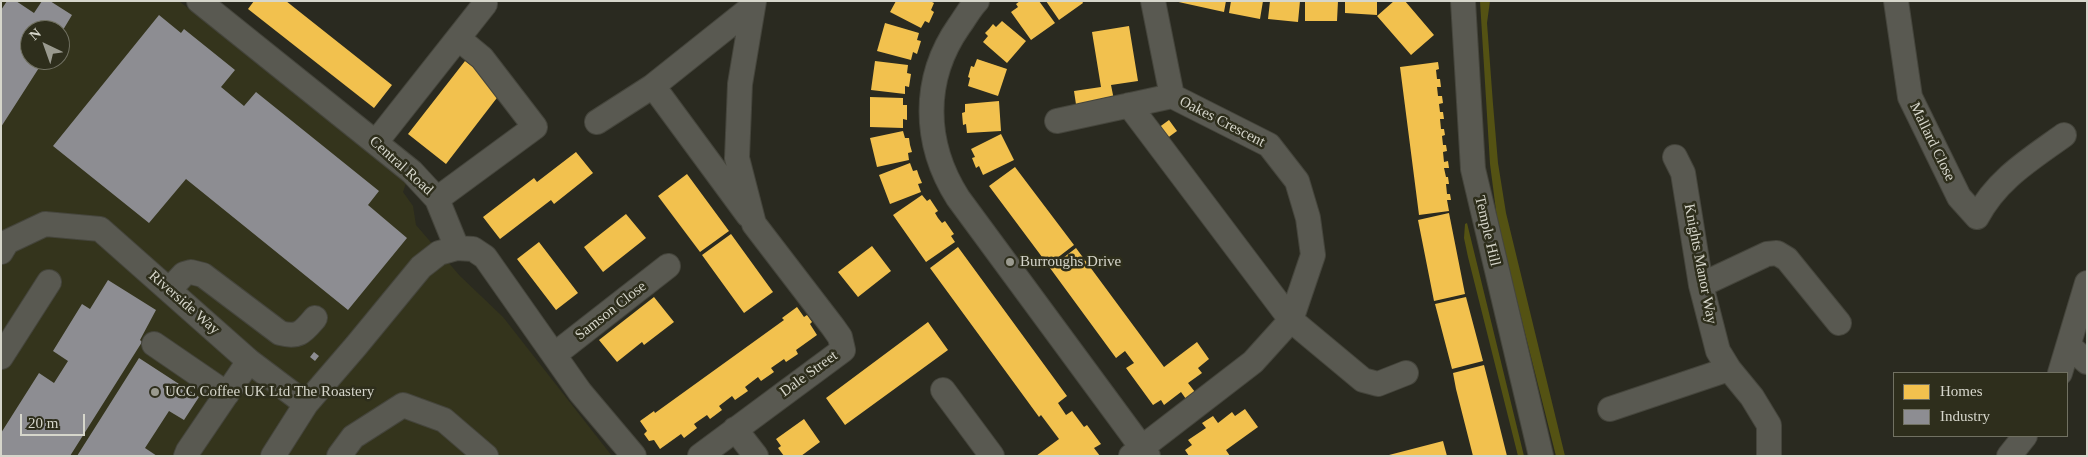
<!DOCTYPE html>
<style>
body{margin:0}
#map{position:relative;width:2088px;height:457px;overflow:hidden;background:#2a2a20;font-family:Georgia,serif}
canvas{display:block}
.frame{position:absolute;inset:0;border:2px solid #d6d6cb;pointer-events:none}
.legend{position:absolute;left:1893px;top:372px;width:175px;height:65px;box-sizing:border-box;background:#2e2e1c;border:1px solid #717162;margin:0;padding:6px 9px;list-style:none;font-size:15px;color:#d6d6cb}
.legend li{display:flex;align-items:center;gap:10px;height:25px}
.legend b{width:25px;border:1px solid #717162}
.north{position:absolute;left:20px;top:20px;width:50px;height:50px;box-sizing:border-box;background:#2e2e1c;border:1px solid #717162;border-radius:50%;rotate:318deg;font-size:14px;font-weight:700;line-height:20px;text-align:center;color:#d6d6cb}
.north::after{content:'';display:block;margin:auto;width:18px;height:22px;background:#9a9a8f;clip-path:polygon(50% 0,100% 100%,50% 72%,0 100%)}
.scale{position:absolute;left:20px;top:414px;width:65px;height:22px;box-sizing:border-box;border:2px solid #d6d6cb;border-top:0;padding-left:6px;font-size:15px;line-height:18px;white-space:nowrap;color:#d6d6cb;-webkit-text-stroke:4px #2e2e1c;paint-order:stroke}
</style>
<div id="map">
<canvas width="2088" height="457"></canvas>
<div class="frame"></div>
<ul class="legend">
<li><b style="height:14px;background:#f2c14e"></b>Homes</li>
<li><b style="height:14px;background:#8d8d92"></b>Industry</li>
</ul>
<div class="north">N</div>
<div class="scale">20 m</div>
</div>
<script>
const ctx = document.querySelector('canvas').getContext('2d');
ctx.lineJoin = 'round';
function fill(path, color) { ctx.fillStyle = color; ctx.fill(path, 'evenodd'); }
function trace(path, color, width, dash) { ctx.strokeStyle = color; ctx.lineWidth = width; ctx.lineCap = dash ? 'butt' : 'round'; ctx.setLineDash(dash || []); ctx.stroke(path); }
function write(font, color, halo, rows, align = 'center') {
  ctx.font = font + ' Georgia,serif'; ctx.lineWidth = 5; ctx.setLineDash([]); ctx.textBaseline = 'middle'; ctx.strokeStyle = halo; ctx.fillStyle = color; for (const [text, x, y, turn = 0] of rows) {
    ctx.save(); ctx.translate(x, y); ctx.rotate((+turn || 0) * Math.PI / 180); ctx.textAlign = isNaN(turn) ? turn : align; if (halo) ctx.strokeText(text, 0, 0); ctx.fillText(text, 0, 0); ctx.restore();
  }
}
const built = new Path2D(`
 M1,1H179L406,183L403,192L413,206L416,225L460,276L503,317L612,456H1ZM30,30H60V60H30Z`);
const green = new Path2D(`
 M1480,1H1490L1487,23L1493,104L1498,163L1506,213L1565,456H1556L1498,226L1490,164Z
 M1467,223L1524,456H1518L1468,257L1464,238L1465,224Z`);
const homes = new Path2D(`
 M254,1H286L392,85L374,108L248,9Z
 M896,1H930L934,3L931,10L934,12L929,23L925,21L921,28L890,12Z
 M1020,1H1039L1055,23L1031,40L1011,12L1018,7L1016,4Z
 M1046,1H1082L1083,3L1059,20Z
 M1174,1H1226L1224,12Z
 M1231,1H1263L1260,19L1229,13Z
 M1270,1H1300L1298,22L1268,19Z
 M1305,1H1338L1337,21H1305Z
 M1345,1H1377V15L1345,13Z
 M1394,1H1405L1434,35L1411,55L1377,16Z
 M1002,21L1026,41L1007,63L983,42L988,36L985,33L989,29L993,24L996,27Z
 M885,23L919,33L917,40L921,41L917,54L913,52L911,60L877,51Z
 M1129,26L1138,81L1111,85L1115,105L1077,111L1074,91L1101,87L1092,32Z
 M977,59L1007,69L998,96L968,86L970,78L968,77L971,66L974,67Z
 M465,61L503,90L446,164L408,134Z
 M875,61L908,65L907,73L911,74L909,87L905,86V94L871,90Z
 M1438,62L1439,69L1436,70L1437,79H1440L1441,87H1437L1438,96H1442L1443,103L1439,104L1440,112H1443L1444,119H1440L1441,129H1444L1445,135L1442,136L1443,145H1446L1447,151L1443,152L1444,162L1448,161L1449,168H1444L1446,177H1448L1449,184H1446L1447,194H1450L1451,200H1447L1449,211L1419,215L1400,67Z
 M870,97L903,98V105H907V120L903,119V128L870,127Z
 M999,101L1001,131L967,133L966,124L963,125L962,113L965,112V104Z
 M1169,120L1177,131L1166,139L1158,128Z
 M903,131L905,138H909L910,145L912,152L908,153L909,160L877,167L870,138Z
 M1001,134L1014,160L983,175L979,166L976,168L972,158L975,157L971,149Z
 M576,152L593,173L554,204L551,200L500,239L483,217L534,178L537,182Z
 M910,163L913,171L917,170L919,176L922,183L918,184L921,192L890,204L879,175Z
 M1015,167L1074,245L1048,265L989,186Z
 M687,174L729,231L700,252L658,196Z
 M922,195L927,201L930,199L938,211L935,213L938,218L942,223L945,221L954,234L951,236L955,242L926,262L893,215Z
 M1449,213L1465,294L1434,301L1418,220Z
 M626,214L646,238L603,272L584,247Z
 M731,234L773,292L744,313L702,255Z
 M539,242L578,293L556,310L517,259Z
 M872,246L891,271L858,297L838,272Z
 M958,247L1067,396L1058,403L1066,415L1072,411L1084,427L1087,425L1101,444L1094,448L1100,456H1036L1059,439L1041,415L1039,417L930,268Z
 M1076,248L1164,367L1197,342L1209,359L1198,368L1202,373L1188,383L1195,392L1186,399L1181,392L1164,405L1161,400L1153,405L1126,368L1134,363L1125,351L1116,358L1050,268Z
 M654,297L674,322L644,345L642,342L617,362L599,340Z
 M1466,297L1483,361L1452,369L1435,304Z
 M797,307L804,317L807,315L812,322L810,324L817,335L796,350L798,354L786,362L784,359L771,368L774,372L761,381L758,377L745,387L748,391L735,400L732,396L719,406L722,410L710,419L707,415L694,424L697,428L684,438L681,434L660,449L654,440L649,441L644,434L647,431L640,421L654,411L655,413L784,320L782,318Z
 M928,322L948,350L845,425L826,398Z
 M1484,365L1496,412L1507,456H1473L1456,389L1453,373Z
 M1245,409L1258,427L1226,450L1230,456H1189L1185,450L1192,445L1188,440L1206,428L1202,423L1213,416L1218,423L1232,412L1235,416Z
 M804,419L820,442L801,456H784L778,448L781,446L776,439Z
 M1443,441L1447,456H1389V455Z`);
const industry = new Path2D(`
 M7,1H16L34,13L42,1H50L72,15L60,35V30H30V60H44L1,127V10Z
 M159,15L181,33L184,29L235,70L221,87L244,106L256,92L379,191L368,205L407,238L348,310L186,179L149,223L53,146Z
 M108,280L156,310L140,340L142,342L70,456H1V433L39,373L54,383L68,361L53,351L82,304L90,309Z
 M314,352L319,356L315,361L310,357Z
 M139,358L199,397L184,420L169,411L145,448L157,456H77Z`);
const minor = new Path2D(`
 M199,1L412,172L437,199L457,248L473,249L485,257L580,392L634,456
 M977,1C970,8 965,18 959,26C922,79 923,143 958,198L1148,456
 M1463,1L1473,169L1541,456
 M1896,1L1910,97L1959,197L1977,217C1997,179 2031,159 2064,135
 M1129,105L1291,320L1363,380L1378,384L1406,373
 M1057,121L1172,96
 M597,122L653,86
 M376,142L485,4
 M1675,157L1683,173L1701,285L1718,351L1729,369L1752,397L1769,425V456
 M437,199L535,127L482,58L459,39
 M748,215L653,86L752,7
 M1,252L7,242L45,224L100,229L249,361L306,404
 M1701,285L1767,254L1777,253L1787,259L1839,323
 M169,290L184,274L191,272L203,275L280,333C299,338 303,332 315,318
 M154,344L227,394
 M2069,346L2087,362
 M554,355L668,266
 M1,357L49,282
 M2060,373L2087,283
 M943,390L992,456
 M1610,409L1729,369
 M735,429L756,456
 M186,456L188,451L249,361
 M273,456L306,404L356,346L421,267L439,253L457,248
 M339,456L353,437L403,405L444,420L486,456
 M700,456L843,350L840,337L833,327L754,224L737,158L740,84L754,1
 M1131,456L1253,362L1291,320L1313,255L1308,218L1297,181L1269,145L1172,96L1153,1
 M2009,456L2025,436`);
const markers = [
 [1010,262,5,"#9a9a8f"],
 [155,392,5,"#9a9a8f"]
];
const streetNames = [
 ["Oakes Crescent",1222,122,27],
 ["Mallard Close",1932,142,64],
 ["Central Road",401,166,42],
 ["Temple Hill",1487,231,77],
 ["Knights Manor Way",1700,264,79],
 ["Riverside Way",184,303,41],
 ["Samson Close",611,311,-38],
 ["Dale Street",809,374,-36]
];
const poiNames = [
 ["Burroughs Drive",1020,262],
 ["UCC Coffee UK Ltd The Roastery",165,392]
];
fill(built, '#34341c');
fill(green, '#545213');
fill(homes, '#f2c14e');
fill(industry, '#8d8d92');
trace(minor, '#45453c', 26);
trace(minor, '#595951', 24);
for (const [x, y, r, color] of markers) { const dot = new Path2D(); dot.arc(x, y, r, 0, 2 * Math.PI); ctx.fillStyle = color; ctx.fill(dot); trace(dot, '#2e2e1c', 2); }
write('15px', '#d6d6cb', '#2e2e1c', streetNames);
write('15px', '#d6d6cb', '#2e2e1c', poiNames, 'left');
</script>
